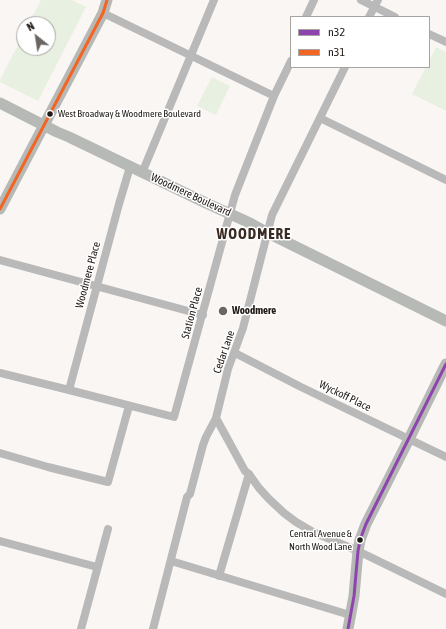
<!DOCTYPE html>
<style>
body{margin:0}
#map{position:relative;width:446px;height:629px;overflow:hidden;background:#faf6f3;font-family:"Asap Condensed",sans-serif}
canvas{display:block}
.legend{position:absolute;left:290px;top:16px;width:140px;height:52px;box-sizing:border-box;background:#fff;border:1px solid #a6a3a1;margin:0;padding:5px 7px;list-style:none;font-size:12px;color:#201915}
.legend li{display:flex;align-items:center;gap:8px;height:20px}
.legend b{width:20px;border:1px solid #a6a3a1}
.north{position:absolute;left:16px;top:16px;width:40px;height:40px;box-sizing:border-box;background:#fff;border:1px solid #a6a3a1;border-radius:50%;rotate:330deg;font-size:11px;font-weight:700;line-height:16px;text-align:center;color:#201915}
.north::after{content:'';display:block;margin:auto;width:14px;height:18px;background:#6c6663;clip-path:polygon(50% 0,100% 100%,50% 72%,0 100%)}
</style>
<div id="map">
<canvas width="446" height="629"></canvas>
<ul class="legend">
<li><b style="height:5px;background:#8e44ad"></b>n32</li>
<li><b style="height:5px;background:#f26522"></b>n31</li>
</ul>
<div class="north">N</div>
</div>
<script>
const ctx = document.querySelector('canvas').getContext('2d');
ctx.lineJoin = 'round';
function fill(path, color) { ctx.fillStyle = color; ctx.fill(path, 'evenodd'); }
function trace(path, color, width, dash) { ctx.strokeStyle = color; ctx.lineWidth = width; ctx.lineCap = dash ? 'butt' : 'round'; ctx.setLineDash(dash || []); ctx.stroke(path); }
function write(font, color, halo, rows, align = 'center') {
  ctx.font = font + ' "Asap Condensed",sans-serif'; ctx.lineWidth = 3; ctx.setLineDash([]); ctx.textBaseline = 'middle'; ctx.strokeStyle = halo; ctx.fillStyle = color; for (const [text, x, y, turn = 0] of rows) {
    ctx.save(); ctx.translate(x, y); ctx.rotate((+turn || 0) * Math.PI / 180); ctx.textAlign = isNaN(turn) ? turn : align; if (halo) ctx.strokeText(text, 0, 0); ctx.fillText(text, 0, 0); ctx.restore();
  }
}
const green = new Path2D(`
 M41,0H72L86,7L38,101L0,82V80L24,33V48H48V24H28Z
 M436,47L446,52V111L412,94L426,67H429V61Z
 M212,77L230,86L216,115L197,106Z`);
const street = new Path2D(`
 M361,0L395,17
 M103,13L274,96
 M306,17L314,0
 M369,17L378,0
 M429,34L446,42
 M320,118L446,180
 M142,173L214,0
 M0,260L203,315
 M235,353L301,387L446,457
 M0,373L69,390L174,417L235,195L274,96L291,61
 M69,390L119,204L130,167
 M216,418L245,471L249,474L259,488L269,499L284,513L296,522L313,532L358,551L446,594
 M0,453L48,467L108,482L129,406
 M0,541L97,567
 M171,561L350,615
 M219,576L249,474
 M81,629L108,529
 M153,629L187,497L190,494L203,445L206,437L216,418L228,369L243,328L272,215L345,67`);
const secondary = new Path2D(`
 M0,103L57,132L69,137L206,203L250,223L268,233L446,321
 M0,209L103,13L107,0
 M348,629L354,596L358,551L360,540L366,524L409,439L446,364`);
const bus1 = new Path2D(`
 M348,629L354,596L358,551L360,540L366,524L446,364`);
const bus2 = new Path2D(`
 M0,209L103,13L107,0`);
const markers = [
 [50,114,3.5,"#201915"],
 [223,311,5,"#6c6663"],
 [360,540,3.5,"#201915"]
];
const busNames = [
 ["West Broadway & Woodmere Boulevard",58,114],
 ["Central Avenue &",352,534,"right"],
 ["North Wood Lane",352,547,"right"]
];
const streetNames = [
 ["Woodmere Boulevard",191,195,25],
 ["Woodmere Place",88,275,-75],
 ["Station Place",192,313,-75],
 ["Cedar Lane",224,352,-71],
 ["Wyckoff Place",345,396,26]
];
const poiNames = [
 ["Woodmere",232,311]
];
const districtNames = [
 ["WOODMERE",254,234]
];
fill(green, '#e8f0e1');
trace(street, '#b8b9b8', 8);
trace(secondary, '#b7b9b6', 11);
trace(bus1, '#8e44ad', 3);
trace(bus2, '#f26522', 3);
for (const [x, y, r, color] of markers) { const dot = new Path2D(); dot.arc(x, y, r, 0, 2 * Math.PI); ctx.fillStyle = color; ctx.fill(dot); trace(dot, '#fff', 1.5); }
write('10px', '#201915', '#fff', busNames, 'left');
write('11px', '#201915', '#fff', streetNames);
write('bold 11px', '#201915', '#fff', poiNames, 'left');
ctx.letterSpacing = '1px';
write('bold 15px', '#3a2b22', '#fff', districtNames);
ctx.letterSpacing = '0px';
</script>
